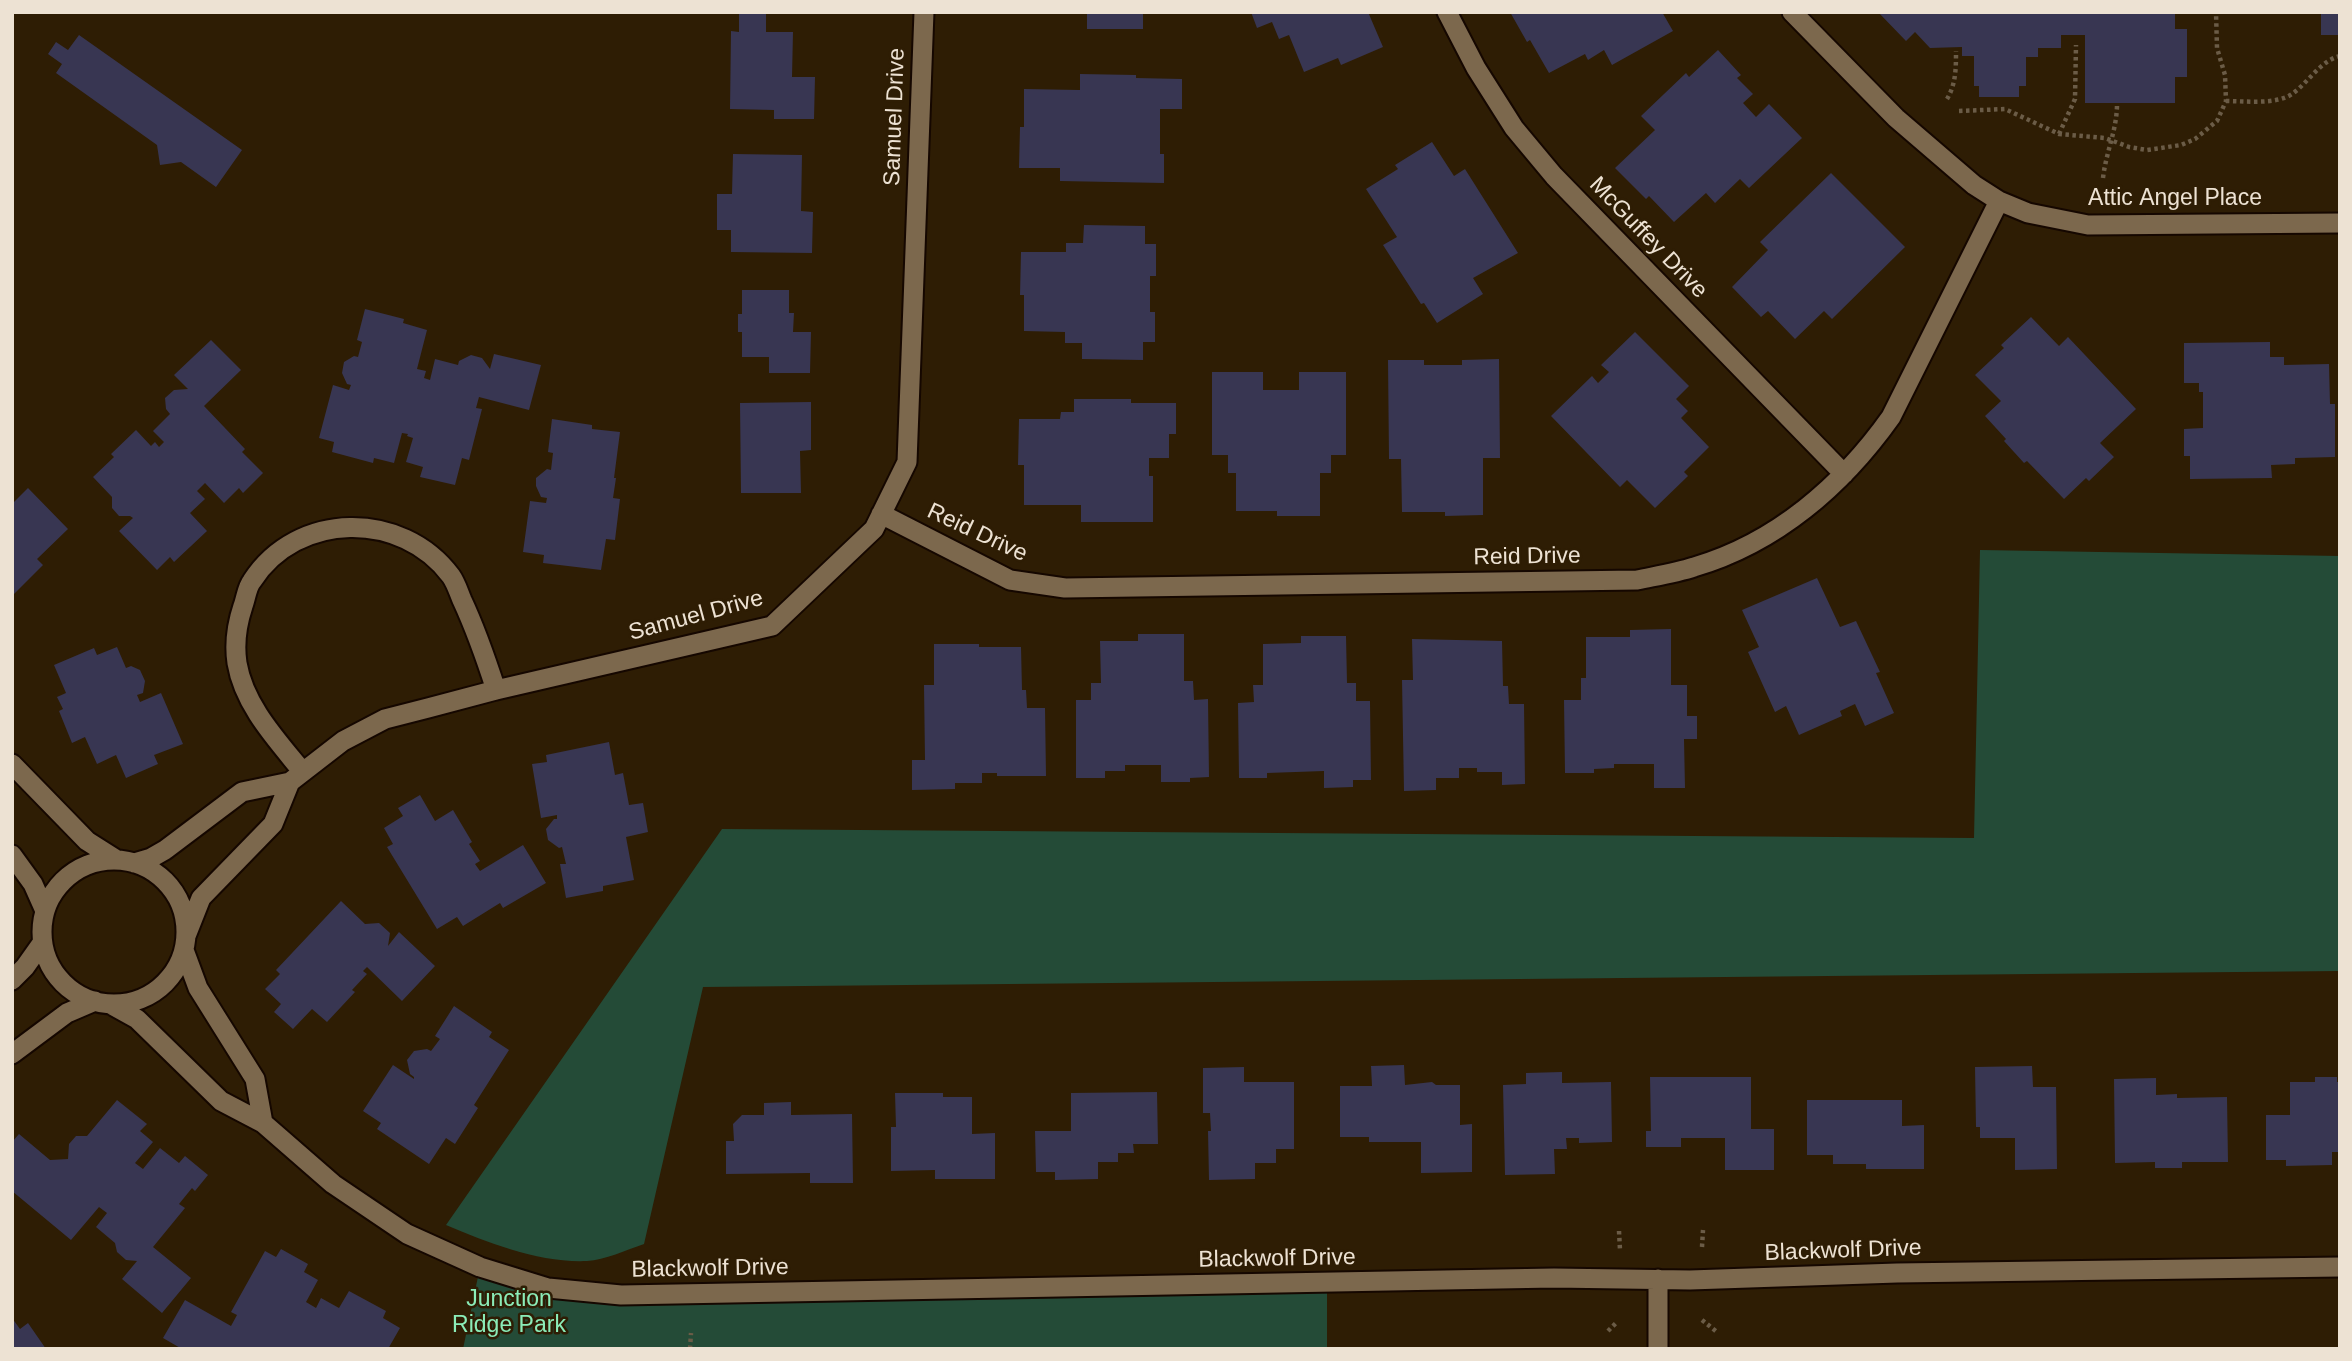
<!DOCTYPE html>
<style>
body{margin:0}
#map{position:relative;width:2352px;height:1361px;overflow:hidden;background:#2e1d04;font-family:Helvetica,sans-serif}
canvas{display:block}
.frame{position:absolute;inset:0;border:14px solid #ede2d3;pointer-events:none}
</style>
<div id="map">
<canvas width="2352" height="1361"></canvas>
<div class="frame"></div>
</div>
<script>
const ctx = document.querySelector('canvas').getContext('2d');
ctx.lineJoin = 'round';
function fill(path, color) { ctx.fillStyle = color; ctx.fill(path, 'evenodd'); }
function trace(path, color, width, dash) { ctx.strokeStyle = color; ctx.lineWidth = width; ctx.lineCap = dash ? 'butt' : 'round'; ctx.setLineDash(dash || []); ctx.stroke(path); }
function write(font, color, halo, rows, align = 'center') {
  ctx.font = font + ' Helvetica,sans-serif'; ctx.lineWidth = 5; ctx.setLineDash([]); ctx.textBaseline = 'middle'; ctx.strokeStyle = halo; ctx.fillStyle = color; for (const [text, x, y, turn = 0] of rows) {
    ctx.save(); ctx.translate(x, y); ctx.rotate((+turn || 0) * Math.PI / 180); ctx.textAlign = isNaN(turn) ? turn : align; if (halo) ctx.strokeText(text, 0, 0); ctx.fillText(text, 0, 0); ctx.restore();
  }
}
const green = new Path2D(`
 M1980,550L2340,556V971L703,987L644,1244C626,1250 605,1260 587,1261C539,1263 489,1243 446,1225L722,829L1974,838Z
 M480,1267L548,1288L1327,1282V1349H463Z`);
const building = new Path2D(`
 M1087,12H1143V29H1087Z
 M1251,12H1368L1383,47L1341,65L1338,58L1304,72L1289,35L1279,39L1272,22L1257,28Z
 M1510,12H1662L1673,31L1612,65L1604,50L1588,60L1585,54L1549,73L1530,40L1527,42Z
 M1878,12H2175V29H2187V77H2175V103H2085V35H2061V48H2038V57H2026V86H2019V97H1979V86H1974V56H1962V47L1930,48L1915,32L1906,41Z
 M2321,12H2340V35H2321Z
 M739,13L766,14V32H793L792,77H815L814,119H774V110L730,109L731,31L739,32Z
 M79,35L242,150L216,187L181,162L160,165L157,145L56,73L62,64L48,54L56,42L68,50Z
 M1718,50L1741,75L1737,78L1753,94L1743,103L1756,117L1769,104L1802,138L1749,188L1740,179L1715,203L1706,193L1674,222L1649,196L1646,199L1615,168L1655,130L1641,116L1686,73L1689,77Z
 M1080,74L1136,75V78L1182,79V109H1160V154H1164V183L1060,181V168H1019L1020,127H1024V89L1080,90Z
 M1432,142L1454,176L1465,169L1518,253L1473,278L1483,294L1437,323L1424,303L1421,304L1383,245L1397,237L1366,189L1398,169L1395,165Z
 M733,154L802,155L801,211L813,212L812,253L731,252V230H717V194H732Z
 M1831,173L1905,247L1832,319L1824,311L1795,339L1768,311L1761,317L1732,287L1768,250L1760,242Z
 M1084,225L1145,226V244H1156V276H1150V312H1155V342H1143V360L1082,359V343H1065V332L1024,331V295H1020L1021,252H1066V243H1083Z
 M742,290H789V313H794L793,332H811L810,373H769V357H742V332H738V314H742Z
 M365,309L404,319L403,323L427,330L417,369L426,371L424,378L430,380L435,359L458,365L459,361L471,355L482,358L490,369L494,354L541,365L529,410L479,397L476,408L482,409L469,460L462,458L455,485L420,477L423,467L406,462L413,438L407,436L408,434L402,433L394,463L374,458L373,463L332,452L334,442L319,438L333,385L349,390L351,385L347,384L342,373L344,362L354,356L358,357L362,342L357,340Z
 M2031,317L2059,346L2068,337L2136,409L2100,443L2114,457L2089,481L2086,478L2064,499L2027,461L2024,463L2004,441L2006,439L1985,416L2001,401L1975,375L2004,348L2001,345Z
 M1635,332L1689,386L1676,399L1688,411L1681,418L1709,447L1684,472L1688,476L1655,508L1627,480L1620,487L1551,416L1592,376L1598,383L1609,372L1601,365Z
 M211,340L241,370L204,406L245,449L242,452L263,473L243,493L239,488L224,503L205,483L197,491L205,499L190,513L207,531L174,562L170,557L157,570L119,531L133,518L130,516H119L112,508V497L93,477L114,457L111,454L136,430L151,446L155,442L159,447L164,442L153,431L170,414L166,409L165,398L174,390L188,389L174,375Z
 M2270,342V357H2284V365L2329,364L2330,404H2335V457L2295,458V464L2271,465L2272,478L2190,479V456H2184V429L2203,428V392H2199V383H2184V343Z
 M1499,359L1500,458H1483V515L1445,516V512H1402L1401,459H1389L1388,360H1424V365H1462V360Z
 M1212,372H1263V390H1299V372H1346V455H1331V473H1320V516H1277V511H1236V473H1228V455H1212Z
 M1074,399H1131V403H1176V434H1169V458H1149V476H1153V522H1081V505H1024V465H1018L1019,419H1060L1061,412H1074Z
 M811,402V450L800,451L801,493H741L740,403Z
 M552,419L592,425V429L620,432L614,478H616L613,498L620,499L615,540L606,539L601,570L543,563L544,555L523,552L530,501L546,503L547,498L541,497L536,486V478L547,469L551,470L553,453L548,452Z
 M28,488L68,529L37,559L43,565L12,596V504Z
 M1817,578L1840,627L1856,621L1880,672L1876,673L1894,713L1865,726L1855,704L1840,711L1842,716L1799,735L1786,706L1775,712L1748,652L1759,647L1742,610Z
 M1671,629V685H1687V716H1697V739H1684L1685,788H1654V764H1614V768L1594,769V773H1565L1564,700H1581V678H1586V637H1630V630Z
 M1138,634H1184V681H1193L1194,700L1208,699L1209,777L1190,778V782H1161V765H1125V771H1105V778H1076V700H1091V683H1101L1100,641H1138Z
 M1301,636H1346L1347,683H1356V701H1370L1371,780H1353V787L1324,788V771L1267,773V778H1239L1238,703L1254,702L1253,685H1263V644L1301,643Z
 M1412,639L1502,641L1503,686H1508L1509,704H1524L1525,784L1502,785V772H1477V768H1459V778H1436V790L1404,791L1402,680H1413Z
 M934,644H979V647H1021L1022,690H1026L1027,708H1045L1046,776H997V773H982V783H955V789L912,790V760H925L924,685H934Z
 M117,647L126,668L131,666L140,670L145,681L143,693L137,695L140,702L161,693L183,744L154,755L158,764L126,778L116,755L97,764L85,737L72,743L59,711L63,709L57,697L66,693L54,665L94,648L97,655Z
 M609,742L615,775L623,773L629,805L643,803L648,832L626,837L634,880L603,886V891L566,898L560,864H566L562,847L559,848L548,840L546,829L554,819H557V815L541,818L532,764L547,762L546,755Z
 M420,795L435,821L453,810L472,842L469,844L480,861L475,864L480,871L523,845L546,883L503,908L500,903L463,926L457,917L437,929L387,847L393,844L384,828L403,816L398,808Z
 M341,901L365,924L379,923L390,933L388,946L399,932L435,966L402,1001L367,967L363,971L367,974L352,990L355,992L327,1022L312,1009L293,1029L274,1012L281,1004L265,989L280,974L276,970Z
 M454,1006L492,1032L489,1037L509,1050L474,1105L478,1108L455,1144L446,1138L429,1164L377,1129L381,1123L363,1111L393,1065L414,1079V1077L410,1074L407,1060L414,1051L427,1049L431,1051L440,1039L435,1036Z
 M1404,1065L1405,1085L1432,1082L1436,1085H1460V1125L1472,1124V1172L1421,1173V1142H1369V1137H1340V1086H1372L1371,1066Z
 M2032,1066L2033,1087H2056L2057,1169L2015,1170V1138H1980V1127H1976L1975,1067Z
 M1244,1067V1082H1294V1149H1276V1163H1255V1179L1209,1180L1208,1131H1211L1210,1113H1203V1068Z
 M1562,1072V1083L1611,1082L1612,1142L1579,1143V1138H1566L1567,1149H1554L1555,1174L1505,1175L1503,1085L1526,1084V1073Z
 M1650,1077H1751V1129H1774V1170H1725V1138H1681V1147H1646V1131H1651Z
 M2315,1077H2337V1082H2340V1152H2332V1165L2286,1166V1160H2266V1115H2290V1082H2315Z
 M2156,1078V1095L2177,1094V1098L2227,1097L2228,1162H2182V1168H2155V1162L2115,1163L2114,1079Z
 M1157,1092L1158,1144H1133L1134,1153H1118V1162H1098V1179L1055,1180V1172H1036L1035,1131H1071V1093Z
 M895,1093H943V1097H972V1134L995,1133V1179H935V1170L891,1171V1127H896Z
 M117,1100L147,1124L140,1131L153,1142L135,1163L143,1169L160,1148L179,1163L185,1156L208,1175L195,1191L192,1188L179,1204L185,1208L153,1247L191,1278L162,1313L122,1279L137,1261L126,1260L117,1252L115,1243L96,1227L107,1213L99,1207L71,1240L12,1191V1142L19,1134L50,1160L68,1159L69,1144L76,1136H87Z
 M1807,1100H1902V1126L1924,1125V1169H1866V1164H1833V1155H1807Z
 M791,1102V1115L852,1114L853,1183H810V1173L726,1174V1141H734L733,1124L742,1115H764V1103Z
 M281,1249L308,1264L304,1272L318,1280L306,1302L316,1308L321,1298L339,1308L349,1291L386,1311L383,1318L400,1328L388,1349H182L163,1338L185,1300L231,1326L237,1315L231,1312L265,1251L276,1257Z
 M12,1318L20,1329L28,1323L46,1349H12Z`);
const path = new Path2D(`
 M1947,99C1956,84 1956,68 1956,51
 M2226,101C2245,101 2276,105 2292,94C2308,83 2321,60 2340,56
 M1959,111L2005,109L2059,134L2105,138L2129,147L2147,150L2181,145L2195,139L2217,121L2226,101L2225,75L2217,48L2216,12
 M2059,134L2075,99L2076,45
 M2103,178C2106,152 2117,130 2117,104
 M1619,1231L1620,1250
 M1702,1247L1703,1230
 M1702,1320L1717,1332
 M1608,1331L1617,1322
 M690,1349L691,1333`);
const minor = new Path2D(`
 M1447,12L1476,68L1514,128L1554,176L1844,474
 M1792,12L1896,118L1974,185L1999,201L2028,213L2088,225L2340,223
 M881,514L1010,580L1065,588L1637,580C1656,576 1676,573 1694,567C1776,543 1842,486 1891,417L1999,201
 M12,764L87,841L117,860
 M302,771C276,739 244,705 237,663C234,643 237,624 243,606C246,598 247,587 252,581C297,511 402,510 451,576C456,583 459,593 462,600C476,630 486,659 496,690
 M12,855L33,884L45,911
 M42 932a72 72 0 1 1 144 0a72 72 0 1 1-144 0Z
 M134,863L151,858L165,850L242,792L290,782
 M186,936L201,898L273,824L290,782L343,741L385,719L428,708L496,690L772,626L874,529L907,462L924,12
 M184,950L198,988L255,1079L263,1123
 M12,980L25,967L42,943
 M110,1004L137,1019L221,1101L263,1123L333,1184L407,1234L480,1267L548,1288L621,1295L1554,1278L1690,1280L1897,1273L2340,1267
 M12,1054L67,1013L95,1001
 M1658,1349V1279`);
const streetNames = [
 ["Samuel Drive",895,117,-88],
 ["Attic Angel Place",2175,199],
 ["McGuffey Drive",1648,238,46],
 ["Reid Drive",977,533,25],
 ["Reid Drive",1527,557,-1],
 ["Samuel Drive",696,616,-15],
 ["Blackwolf Drive",1843,1251,-2],
 ["Blackwolf Drive",1277,1259,-1],
 ["Blackwolf Drive",710,1269,-1]
];
const parkNames = [
 ["Junction",509,1300],
 ["Ridge Park",509,1326]
];
fill(green, '#244b37');
fill(building, '#383652');
trace(minor, '#150700', 23);
trace(path, '#6b5c47', 4.5, [3.5, 3.5]);
trace(minor, '#7c684d', 19);
write('23px', '#ede2d3', '#2e1d04', streetNames);
write('23px', '#8becb8', '#2e1d04', parkNames);
</script>
